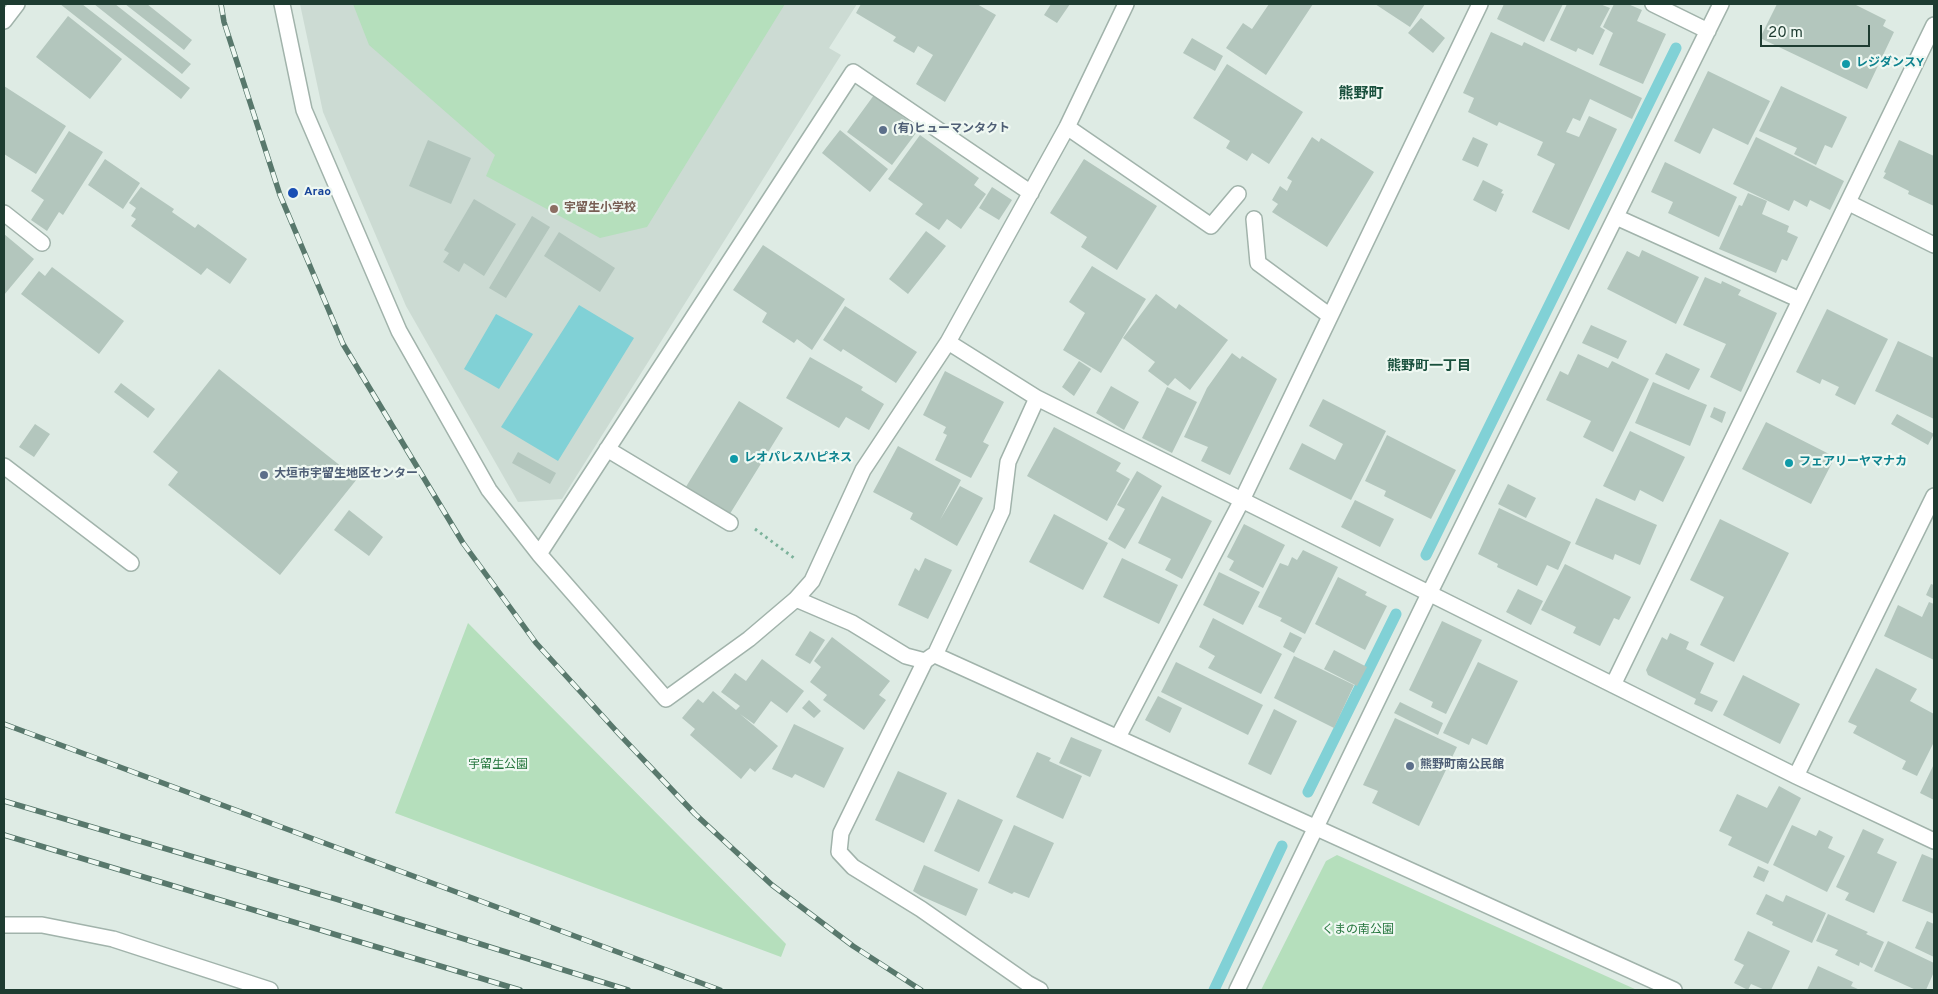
<!DOCTYPE html>
<meta charset="utf-8">
<style>
body{margin:0}
#map{position:relative;width:1938px;height:994px;overflow:hidden;background:#deebe4;font-family:Overpass,sans-serif}
canvas{display:block}
.frame{position:absolute;inset:0;border:5px solid #1e3c31;pointer-events:none}
.scale{position:absolute;left:1760px;top:25px;width:110px;height:22px;box-sizing:border-box;border:2px solid #1e3c31;border-top:0;padding-left:6px;font-size:15px;line-height:18px;white-space:nowrap;color:#1e3c31;-webkit-text-stroke:4px #eff8f2;paint-order:stroke}
</style>
<div id="map">
<canvas width="1938" height="994"></canvas>
<div class="frame"></div>
<div class="scale">20 m</div>
</div>
<script>
const ctx = document.querySelector('canvas').getContext('2d');
ctx.lineJoin = 'round';
function fill(path, color) { ctx.fillStyle = color; ctx.fill(path, 'evenodd'); }
function trace(path, color, width, dash) { ctx.strokeStyle = color; ctx.lineWidth = width; ctx.lineCap = dash ? 'butt' : 'round'; ctx.setLineDash(dash || []); ctx.stroke(path); }
function write(font, color, halo, rows, align = 'center') {
  ctx.font = font + ' Overpass,"Noto Sans JP",sans-serif'; ctx.lineWidth = 4.5; ctx.setLineDash([]); ctx.textBaseline = 'middle'; ctx.strokeStyle = halo; ctx.fillStyle = color; for (const [text, x, y, turn = 0] of rows) {
    ctx.save(); ctx.translate(x, y); ctx.rotate((+turn || 0) * Math.PI / 180); ctx.textAlign = isNaN(turn) ? turn : align; if (halo) ctx.strokeText(text, 0, 0); ctx.fillText(text, 0, 0); ctx.restore();
  }
}
const built = new Path2D(`
 M300,4H857L829,48L841,55L562,499L518,502L406,306L323,112Z`);
const green = new Path2D(`
 M353,4H785L647,227L600,238L486,176L495,155L369,45Z
 M468,623L786,944L781,957L395,813Z
 M1337,855L1637,990H1261L1326,861Z`);
const water = new Path2D(`
 M579,305L634,338L558,461L501,427Z
 M496,314L533,334L499,389L464,369Z`);
const stream = new Path2D(`
 M1426,555L1676,48
 M1308,792L1396,614
 M1214,990L1282,846`);
const building = new Path2D(`
 M60,4H82L190,88L181,99Z
 M94,4H115L191,64L182,74Z
 M125,4H147L192,40L184,50Z
 M861,4H977L996,15L945,102L916,84L933,55L918,46L914,53L893,41L896,37L856,13Z
 M1051,4H1070L1057,23L1044,15Z
 M1269,4H1313L1266,75L1226,48L1243,23L1252,29Z
 M1375,4H1425L1410,27Z
 M1504,4H1563L1544,42L1497,19Z
 M1567,4H1600L1610,8L1600,27L1605,30L1593,55L1578,48L1576,52L1550,40Z
 M1614,4H1628L1642,10L1637,21L1666,34L1643,84L1599,65L1613,33L1603,27Z
 M1777,4H1854L1886,20L1883,26L1894,32L1867,89L1760,38Z
 M68,16L122,59L90,99L36,57Z
 M1421,18L1445,38L1433,53L1408,33Z
 M1491,32L1522,46L1524,42L1642,98L1632,119L1590,99L1580,121L1573,118L1566,132L1579,137L1589,116L1617,129L1569,230L1532,212L1555,164L1537,155L1543,142L1499,122L1497,126L1468,112L1474,98L1463,93Z
 M1192,38L1223,56L1215,71L1183,53Z
 M1227,64L1303,112L1269,164L1252,153L1247,161L1226,148L1230,141L1193,118Z
 M1708,71L1770,101L1748,145L1713,128L1700,154L1674,141Z
 M4,86L66,126L36,174L4,154Z
 M1781,86L1847,117L1832,148L1825,145L1816,165L1794,154L1797,148L1759,131Z
 M874,95L919,129L892,165L847,132Z
 M840,130L888,169L870,192L822,153Z
 M69,131L103,152L63,215L59,212L47,231L31,220L44,200L31,191Z
 M920,135L979,178L974,185L986,194L961,229L947,219L939,230L915,214L923,204L888,179Z
 M1312,137L1319,142L1321,138L1374,172L1327,247L1272,212L1278,204L1272,200L1280,186L1287,191L1292,181L1287,178Z
 M1473,137L1488,144L1478,167L1462,160Z
 M1756,137L1844,181L1830,210L1810,200L1807,207L1794,200L1789,211L1733,184Z
 M428,140L471,158L451,204L409,186Z
 M1899,140L1934,156V206L1908,194L1909,191L1883,178L1886,173L1884,172Z
 M105,159L140,183L123,209L88,185Z
 M1084,159L1157,206L1117,270L1081,247L1087,237L1050,213Z
 M1665,162L1737,197L1719,237L1668,213L1673,202L1651,192Z
 M1483,180L1503,190L1501,193L1504,194L1496,212L1473,200Z
 M141,187L174,209L172,212L195,228L198,224L247,259L230,284L207,268L201,275L131,226L136,219L131,216L136,208L129,203Z
 M992,187L1012,200L999,220L979,208Z
 M1748,193L1767,201L1762,214L1789,226L1787,232L1798,237L1787,261L1782,259L1776,273L1719,249L1739,205L1742,206Z
 M474,199L516,224L484,276L464,263L459,272L443,262L449,253L444,250Z
 M532,216L550,227L506,298L489,288Z
 M926,231L946,246L908,294L889,279Z
 M559,232L615,268L600,292L544,256Z
 M4,234L34,259L4,295Z
 M763,245L845,299L812,350L797,339L794,343L762,322L767,313L733,290Z
 M1642,250L1699,277L1676,324L1607,289L1627,251L1639,257Z
 M1092,266L1146,299L1101,373L1063,350L1085,313L1069,302Z
 M52,267L124,321L99,354L21,294L39,271L45,276Z
 M1705,277L1721,284L1722,281L1741,290L1738,295L1777,313L1741,392L1710,377L1726,344L1683,325Z
 M1156,294L1176,309L1179,304L1228,340L1190,390L1175,378L1168,386L1148,371L1155,362L1123,338Z
 M845,306L917,352L896,383L843,349L841,352L823,340Z
 M1827,309L1888,339L1855,405L1835,395L1839,387L1822,379L1820,384L1796,372Z
 M1591,325L1627,341L1618,359L1582,343Z
 M1898,341L1934,358V419L1875,391Z
 M1232,353L1240,359L1242,356L1277,379L1230,475L1201,461L1208,447L1184,437L1207,388Z
 M1666,353L1700,369L1689,390L1655,374Z
 M1578,354L1608,368L1612,361L1649,379L1613,452L1583,437L1591,421L1546,400L1560,371L1568,375Z
 M810,357L863,387L861,390L884,404L869,430L846,417L839,428L786,398Z
 M1079,361L1091,369L1074,396L1062,387Z
 M219,369L357,479L280,575L168,485L178,472L153,452Z
 M945,371L1004,402L983,442L989,445L971,478L935,460L947,435L943,433L946,427L923,415Z
 M1653,382L1707,405L1690,446L1635,423Z
 M121,383L155,409L148,418L114,392Z
 M1111,386L1139,402L1124,430L1096,413Z
 M1167,387L1197,402L1172,453L1142,438Z
 M1323,399L1386,431L1351,500L1289,469L1302,443L1335,460L1343,444L1309,426Z
 M739,401L783,428L728,517L684,490Z
 M1714,407L1726,412L1722,423L1710,417Z
 M1897,414L1934,434L1928,445L1891,424Z
 M1766,422L1835,457L1811,504L1742,469Z
 M35,424L50,434L34,457L19,447Z
 M1054,427L1121,463L1116,471L1130,479L1107,521L1027,476Z
 M1630,431L1685,457L1663,502L1640,490L1635,501L1603,486Z
 M1387,435L1456,470L1431,519L1384,496L1386,491L1365,481Z
 M898,446L961,480L940,520L960,486L983,498L957,546L910,519L913,513L873,492Z
 M518,452L556,473L550,484L512,463Z
 M1137,471L1162,486L1125,549L1108,539L1125,509L1117,505Z
 M1508,484L1536,498L1526,518L1498,504Z
 M1162,496L1212,521L1182,579L1165,570L1171,559L1138,543Z
 M1596,498L1657,525L1640,565L1615,554L1613,560L1575,544Z
 M1355,500L1394,519L1380,547L1341,527Z
 M1499,508L1571,542L1558,570L1547,565L1537,586L1497,567L1498,564L1478,554Z
 M349,510L383,537L369,556L334,530Z
 M1054,514L1108,543L1083,590L1029,562Z
 M1720,519L1789,553L1734,662L1700,645L1724,597L1690,580Z
 M1244,524L1285,545L1263,588L1229,570L1234,561L1227,557Z
 M1303,550L1338,567L1305,634L1280,621L1282,618L1258,607L1280,563L1288,566L1292,557L1297,560Z
 M925,558L952,570L928,619L898,605L915,568L919,571Z
 M1122,558L1178,585L1159,624L1103,597Z
 M1565,564L1631,597L1619,620L1614,618L1600,646L1573,633L1576,627L1541,610Z
 M1219,572L1260,592L1243,625L1203,605Z
 M1338,577L1367,592L1365,595L1387,606L1365,650L1315,624Z
 M1931,584L1934,585V599L1926,595Z
 M1518,589L1543,601L1531,625L1506,612Z
 M1929,602L1934,604V660L1884,636L1898,605L1922,617Z
 M1213,618L1282,654L1261,694L1208,668L1215,656L1199,647Z
 M1442,621L1482,640L1446,714L1431,707L1433,702L1409,690Z
 M810,631L825,640L810,664L795,655Z
 M1290,632L1302,638L1294,653L1283,647Z
 M1670,633L1689,642L1686,649L1714,663L1700,693L1718,701L1712,712L1694,704L1696,699L1648,675L1646,670L1662,637L1667,640Z
 M832,637L890,681L879,695L886,700L864,730L823,700L827,695L810,682L821,667L814,661Z
 M1334,650L1367,667L1357,686L1324,669Z
 M1294,656L1354,685L1334,728L1274,698Z
 M762,659L804,691L787,713L771,701L754,724L740,714L778,746L755,772L750,768L741,779L690,735L695,729L682,718L698,699L703,703L713,691L736,710L740,706L721,692L735,673L746,681Z
 M1176,662L1263,705L1248,735L1161,692Z
 M1478,662L1518,681L1487,745L1472,738L1469,745L1443,733Z
 M1876,668L1917,689L1910,701L1934,714V742L1917,776L1902,769L1906,761L1853,733L1857,726L1848,722Z
 M1743,675L1800,704L1780,744L1723,715Z
 M1158,696L1182,708L1170,733L1145,720Z
 M809,700L821,711L814,718L802,708Z
 M1400,702L1443,723L1438,735L1394,713Z
 M1274,709L1297,721L1271,775L1248,764Z
 M1395,718L1457,747L1419,826L1372,803L1378,791L1363,785Z
 M794,724L844,748L824,788L795,774L792,778L772,769Z
 M1071,737L1102,750L1090,777L1059,763Z
 M1037,752L1051,758L1049,761L1082,776L1063,819L1016,797Z
 M1934,764V800L1920,793Z
 M898,771L947,793L924,843L875,820Z
 M1779,786L1801,798L1768,864L1728,845L1732,837L1719,831L1737,794L1767,808Z
 M958,799L1003,820L979,872L934,851Z
 M1014,825L1054,843L1029,898L1014,892L1012,894L988,883Z
 M1792,825L1816,836L1819,830L1833,837L1828,848L1845,856L1827,892L1773,865Z
 M1863,829L1884,839L1877,853L1897,862L1874,913L1845,900L1849,893L1836,887Z
 M1922,854L1934,859V914L1902,901Z
 M924,865L978,889L966,916L921,896L913,891Z
 M1758,866L1769,871L1764,882L1753,877Z
 M1766,894L1783,902L1786,895L1826,913L1812,943L1772,925L1773,922L1756,914Z
 M1828,914L1868,932L1866,934L1884,942L1872,968L1860,962L1859,966L1835,955L1838,950L1816,941Z
 M1927,921L1934,924V957L1915,948Z
 M1748,931L1790,951L1771,990H1765L1751,984L1748,990L1734,983L1744,965L1734,960Z
 M1888,941L1934,963V972L1926,990H1916L1874,971Z
 M1818,966L1853,982L1851,986L1860,990H1807Z`);
const path = new Path2D(`
 M755,529L794,558`);
const service = new Path2D(`
 M4,466L131,563`);
const minor = new Path2D(`
 M282,4L304,110L399,331L489,490L539,554L666,699L749,639L796,599L852,623L906,656L925,661
 M1653,4L1708,31
 M4,21L17,4
 M1067,127L1211,226L1238,194
 M1849,203L1934,245
 M4,213L42,243
 M1616,217L1800,300
 M1254,219L1258,263L1330,316
 M948,342L1037,398L1796,776L1934,841
 M1037,398L1008,462L1002,511L935,655L1674,990
 M607,449L730,523
 M539,554L853,72L1031,193
 M796,599L812,581L863,470L948,342L1067,127L1126,4
 M932,656L925,661L841,833L839,852L853,867L921,909L1027,983L1040,990
 M1613,685L1934,25
 M1118,737L1242,500L1480,4
 M1796,776L1934,496
 M4,925H42L113,939L270,990
 M1237,990L1429,594L1721,4`);
const rail = new Path2D(`
 M221,4L224,22L280,195L343,344L463,543L536,643L619,734L695,814L772,885L853,946L921,990
 M4,724L720,990
 M4,801L336,899L628,990
 M4,835L520,990`);
const markers = [
 [1846,64,5,"#0f9aa8"],
 [883,130,5,"#5c6f8a"],
 [293,193,6,"#1a4fb4"],
 [554,209,5,"#8d6e63"],
 [734,459,5,"#0f9aa8"],
 [1789,463,5,"#0f9aa8"],
 [264,475,5,"#5c6f8a"],
 [1410,766,5,"#5c6f8a"]
];
const cultureNames = [
 ["レジダンスY",1856,64],
 ["レオパレスハピネス",744,459],
 ["フェアリーヤマナカ",1799,463]
];
const serviceNames = [
 ["(有)ヒューマンタクト",893,130],
 ["大垣市宇留生地区センター",274,475],
 ["熊野町南公民館",1420,766]
];
const transitNames = [
 ["Arao",304,193]
];
const educationNames = [
 ["宇留生小学校",564,209]
];
const parkNames = [
 ["宇留生公園",498,766],
 ["くまの南公園",1358,931]
];
const neighbourhoodNames = [
 ["熊野町一丁目",1429,367]
];
const quarterNames = [
 ["熊野町",1361,95]
];
fill(built, '#ccdbd3');
fill(green, '#b5dfbc');
fill(water, '#81d1d6');
trace(stream, '#81d1d6', 11);
fill(building, '#b3c6bd');
trace(service, '#a1b3ab', 18);
trace(minor, '#a1b3ab', 18);
trace(path, '#7cb29b', 3, [2.5, 4]);
trace(service, '#fff', 15);
trace(minor, '#fff', 15);
trace(rail, '#58786c', 5.5);
trace(rail, '#eff8f2', 4, [11]);
for (const [x, y, r, color] of markers) { const dot = new Path2D(); dot.arc(x, y, r, 0, 2 * Math.PI); ctx.fillStyle = color; ctx.fill(dot); trace(dot, '#eff8f2', 2); }
write('bold 12px', '#0d838f', '#eff8f2', cultureNames, 'left');
write('bold 12px', '#4e5e75', '#eff8f2', serviceNames, 'left');
write('bold 12px', '#164399', '#eff8f2', transitNames, 'left');
write('bold 12px', '#785e54', '#eff8f2', educationNames, 'left');
write('12px', '#25763d', '#eff8f2', parkNames);
write('bold 14px', '#19503d', '#eff8f2', neighbourhoodNames);
write('bold 15px', '#19503d', '#eff8f2', quarterNames);
</script>
